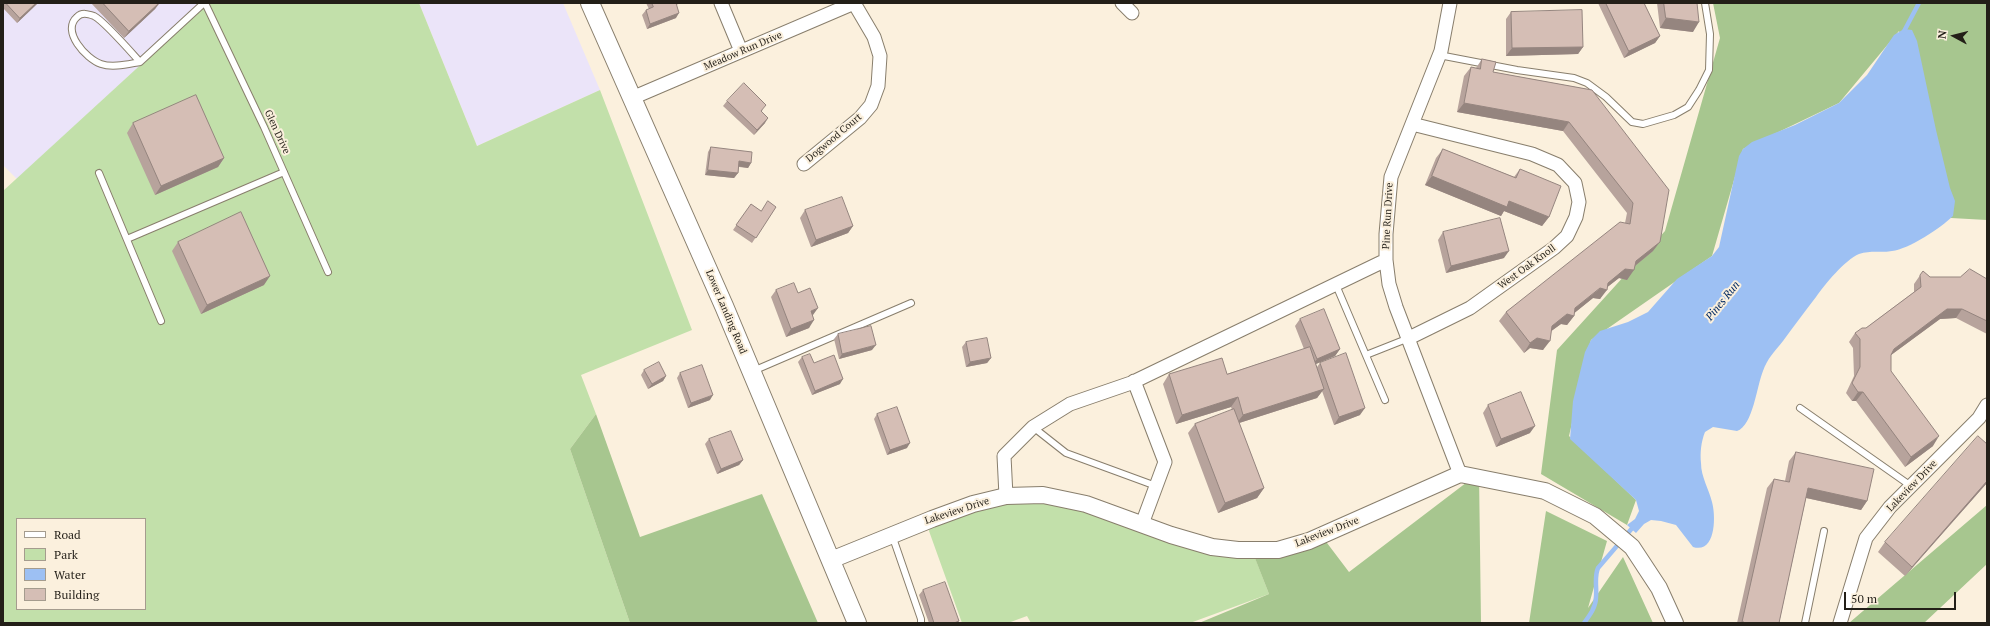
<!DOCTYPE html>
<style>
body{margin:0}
#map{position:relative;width:1990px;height:626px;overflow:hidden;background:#fbf0dd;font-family:"PT Serif",serif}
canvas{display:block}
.frame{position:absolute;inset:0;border:4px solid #231f18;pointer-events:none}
.legend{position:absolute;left:16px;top:518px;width:130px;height:92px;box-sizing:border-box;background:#fbf0dd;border:1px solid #a59c8e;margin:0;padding:5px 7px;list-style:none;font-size:12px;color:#231f18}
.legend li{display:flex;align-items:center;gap:8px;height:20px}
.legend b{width:20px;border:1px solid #a59c8e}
.north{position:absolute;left:1934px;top:16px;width:40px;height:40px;-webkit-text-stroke:3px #fbf0dd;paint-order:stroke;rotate:277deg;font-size:11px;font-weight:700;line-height:16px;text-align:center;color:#231f18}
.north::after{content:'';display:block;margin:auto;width:14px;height:18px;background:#231f18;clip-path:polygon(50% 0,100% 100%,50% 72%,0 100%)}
.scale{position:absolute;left:1844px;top:592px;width:112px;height:18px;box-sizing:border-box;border:2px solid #231f18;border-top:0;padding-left:5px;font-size:12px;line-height:14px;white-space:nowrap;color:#231f18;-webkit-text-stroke:3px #fbf0dd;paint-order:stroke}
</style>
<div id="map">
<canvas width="1990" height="626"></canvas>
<div class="frame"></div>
<ul class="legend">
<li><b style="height:5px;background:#fff"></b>Road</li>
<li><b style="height:11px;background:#c2e0aa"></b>Park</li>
<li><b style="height:11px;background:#9dc0f3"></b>Water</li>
<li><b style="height:11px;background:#d5beb5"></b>Building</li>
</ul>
<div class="north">N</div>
<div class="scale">50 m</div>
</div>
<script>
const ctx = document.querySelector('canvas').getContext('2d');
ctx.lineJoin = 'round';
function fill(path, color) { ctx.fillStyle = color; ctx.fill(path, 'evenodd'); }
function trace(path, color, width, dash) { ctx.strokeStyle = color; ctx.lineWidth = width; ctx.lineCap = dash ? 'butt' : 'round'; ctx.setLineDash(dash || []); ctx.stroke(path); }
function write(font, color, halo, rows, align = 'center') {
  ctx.font = font + ' "PT Serif",serif'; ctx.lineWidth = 4; ctx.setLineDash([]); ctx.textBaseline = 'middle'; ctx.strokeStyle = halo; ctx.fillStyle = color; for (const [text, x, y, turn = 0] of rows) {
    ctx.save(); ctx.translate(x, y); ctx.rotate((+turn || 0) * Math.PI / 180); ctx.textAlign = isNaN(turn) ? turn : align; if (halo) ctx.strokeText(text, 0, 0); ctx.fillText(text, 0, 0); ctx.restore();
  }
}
const industrial = new Path2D(`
 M3,3H208L17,179L3,165Z
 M419,3H563L600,90L477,146Z`);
const green = new Path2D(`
 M208,3H419L477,146L600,90L692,330L581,375L596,414L570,449L630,623H3V191ZM17,519H145V609H17Z
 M1043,495L1171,535L1252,550L1269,594L1190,623H1031L1027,616L1008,623H962L929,531L932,519Z`);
const forest = new Path2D(`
 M1713,3H1987V220L1951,218L1899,31L1839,103L1743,149L1712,256L1591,340L1569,436L1636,500L1627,525L1541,474L1557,350L1665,231L1720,38Z
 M596,414L640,537L762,494L818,623H630L570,449Z
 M1479,473L1481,623H1199L1269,594L1251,548L1324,539L1349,572Z
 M1987,505V564L1924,623H1849Z
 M1546,511L1607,541L1588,608L1623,557L1653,623H1529Z`);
const water = new Path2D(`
 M1904,29L1912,30L1917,41L1936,130L1950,188L1955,201L1953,216C1941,228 1909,249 1892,251C1881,253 1871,250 1859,254C1845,260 1825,284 1816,297C1805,311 1794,326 1783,341C1775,351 1767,359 1763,371C1757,385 1753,426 1737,431L1713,427L1705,432C1701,442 1700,453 1701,463C1701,477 1709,489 1712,502C1716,516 1716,554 1693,547L1676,525L1661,521L1651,520L1644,524L1636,533L1627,525L1635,519L1639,511L1636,500L1570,439L1573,401L1585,352L1591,340L1600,331L1628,322L1648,312L1677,279L1712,256L1719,247L1739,156L1743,149L1752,142L1795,125L1839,103L1867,75L1894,35Z`);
const stream = new Path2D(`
 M1902,35L1919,3
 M1584,623C1590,615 1596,607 1596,597C1597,587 1594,577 1598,568L1634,526`);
const service = new Path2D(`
 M205,3L264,127L328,272
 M1439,55L1517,70L1574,78L1587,83L1606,97L1632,122L1643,124L1674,115L1688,107L1699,90L1709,70L1710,34L1705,3
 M140,62C131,52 104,21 94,16C88,14 82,12 77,17C61,31 86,59 101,64C113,68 128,64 140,62L204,3
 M99,173L161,321
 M127,239L284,172
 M1336,285L1385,400
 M1366,355L1409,338
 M753,371L911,303
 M1800,408L1911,486
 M1033,427L1066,453L1156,486
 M892,535L921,619V623
 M1805,623L1824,531`);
const minor = new Path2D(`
 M721,3L741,51
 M1122,3L1132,13
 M1450,3L1441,51L1391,177L1386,234V260L1389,284L1396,307L1460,474
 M632,98L854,3
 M804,164L860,118L871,105L878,86L880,56L874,37L854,3
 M1409,338L1470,308L1554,248L1567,236L1576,217L1579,202L1575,183L1558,165L1532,154L1412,124
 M1134,381L1165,462L1142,524
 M1006,496L1004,456L1033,427L1070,404L1131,383L1386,260
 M1840,623L1866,538L1890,507L1979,418L1987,405`);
const tertiary = new Path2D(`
 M831,560L932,519L973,504L1006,496L1043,495L1086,504L1171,535L1212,547L1238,550H1278L1309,541L1460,474L1545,491L1595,516L1632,547L1659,588L1675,623`);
const secondary = new Path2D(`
 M590,3L724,306L857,623`);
const wall = new Path2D(`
 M3,3H38L17,23L3,8Z
 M91,3H160L155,9L124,38Z
 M646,3H681L676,5V18L647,29L642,15L646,10L649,9Z
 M1598,3H1644L1660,36L1655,43L1624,58Z
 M1657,3H1697L1693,32L1660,28Z
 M1511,12L1583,47L1578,54L1506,56V19Z
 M1482,59L1493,72L1592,90L1653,251L1635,266L1627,280L1619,278L1607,287L1600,299L1593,298L1574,313V316L1567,325L1561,324L1551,331L1543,350L1530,348L1524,353L1499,321L1506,312L1625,223L1627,213L1563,131L1457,112L1464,76L1471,67L1476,68Z
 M727,101L763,110L761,111L765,123L754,135L723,106Z
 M133,123L224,158L218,167L155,195L127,133Z
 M711,147L751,163L748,168L739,167L738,173L734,178L705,175L708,152Z
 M1443,149L1514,177L1520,169L1549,217L1542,226L1504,211L1501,216L1425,185L1436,158Z
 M751,204L761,211L776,207L752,243L733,230Z
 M805,210L853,226L848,233L811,247L800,218Z
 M1443,232L1504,258L1446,273L1438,240Z
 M178,242L264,285L201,314L172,251Z
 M1923,271L1930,277L1987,279V334L1956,318L1940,319L1891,355V371L1933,446L1905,467L1856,401H1852L1846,393L1854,376L1853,348L1849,342L1855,333L1866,328L1914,292V284Z
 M776,290L798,293L813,316L809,328L786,337L771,297Z
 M1300,319L1340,349L1335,356L1316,364L1317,367L1320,363L1360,415L1334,425L1322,391L1317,398L1239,423L1264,488L1257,498L1218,513L1188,433L1195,424L1232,410L1231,407L1176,424L1163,384L1169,374H1227L1304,349L1295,326Z
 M838,334L872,350L839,359L834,339Z
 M966,342L991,358L987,363L966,367L962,347Z
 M802,357L840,384L812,395L798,362Z
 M644,370L666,376L663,381L648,389L641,375Z
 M680,373L710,400L688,408L677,378Z
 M1488,405L1530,433L1496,447L1483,413Z
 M877,414L907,448L887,455L874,419Z
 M709,439L743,460L739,465L717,474L705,444Z
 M1987,444V483L1905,576L1878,552L1885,542Z
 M1796,452L1867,501L1861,510L1806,498L1779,623H1737L1767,488L1774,479L1785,481L1789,461Z
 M923,590L959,621L957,623H929L919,595Z`);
const shadedWall = new Path2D(`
 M36,3H38L17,23L20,18Z
 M159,3L155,9L124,38L129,31Z
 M679,13L676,18L647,29L650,24Z
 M1666,18L1699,22L1693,32L1660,28Z
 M1660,36L1655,43L1624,58L1629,51Z
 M1583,47L1578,54L1506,56L1512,48Z
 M1464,103L1569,122L1563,131L1457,112Z
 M768,118L765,123L754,135L757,130Z
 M224,158L218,167L155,195L161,186Z
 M739,161L751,163L748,168L736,166Z
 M708,170L738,173L734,178L705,175Z
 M1432,176L1509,201L1549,217L1542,226L1504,211L1501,216L1425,185Z
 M853,226L848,233L811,247L816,240Z
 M1660,242L1653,251L1630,270H1634L1627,280L1619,278L1605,289L1607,290L1600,299L1593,298L1572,315L1574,316L1567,325L1561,324L1546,335L1552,326Z
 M1509,251L1504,258L1446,273L1451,266Z
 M270,276L264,285L201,314L207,305Z
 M818,308L813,315L806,318L811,311Z
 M1947,309H1962L1956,318L1940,319L1887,358L1894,349Z
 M814,320L809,328L786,337L791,329Z
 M1537,338L1550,341L1543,350L1530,348L1524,353L1530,343Z
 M876,345L872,350L839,359L842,354Z
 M1340,349L1335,356L1311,366L1317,359Z
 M991,358L987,363L966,367L970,362Z
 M666,376L663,381L648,389L652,384Z
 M843,379L840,384L812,395L815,391Z
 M1324,389L1317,398L1236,424L1243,415Z
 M1858,392H1863L1856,401H1852Z
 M713,395L710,400L688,408L691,403Z
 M1238,397L1231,407L1176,424L1182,415Z
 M1365,408L1360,415L1334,425L1339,417Z
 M1535,426L1530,433L1496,447L1501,439Z
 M1939,436L1933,446L1905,467L1911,457Z
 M910,443L907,448L887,455L890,450Z
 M743,460L739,465L717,474L721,469Z
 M1987,481V483L1905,576L1912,567Z
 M1264,488L1257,498L1218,513L1225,503Z
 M1808,488L1867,501L1861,510L1802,497Z`);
const building = new Path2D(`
 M6,3H36L20,18Z
 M103,3H159L129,31Z
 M652,3H676L679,13L650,24L646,10L653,7Z
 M1606,3H1644L1660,36L1629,51Z
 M1664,3H1697L1699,22L1666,18Z
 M1582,10L1583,47L1512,48L1511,12Z
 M1482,59L1496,62L1493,72L1592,90L1669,190L1660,242L1636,261L1634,270L1625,269L1608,283L1607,290L1600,288L1575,308L1574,316L1567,314L1552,326L1550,341L1537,338L1530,343L1506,312L1620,222L1630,224L1633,203L1569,122L1464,103L1471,67L1480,69Z
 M744,83L766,105L761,111L768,118L757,130L727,101Z
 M196,95L224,158L161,186L133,123Z
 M711,147L752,152L751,163L739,161L738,173L708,170Z
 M1443,149L1516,178L1520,169L1561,186L1549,217L1509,201L1507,207L1432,176Z
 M842,197L853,226L816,240L805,210Z
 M768,201L776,207L756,238L736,225L751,204L761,211Z
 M241,212L270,276L207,305L178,242Z
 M1500,218L1509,251L1451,266L1443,232Z
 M1970,269L1987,279V321L1962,309H1947L1894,349L1891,355V371L1939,436L1911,457L1863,392H1858L1852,383L1860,367V339L1855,333L1862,328H1866L1921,287L1920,275L1923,271L1930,277H1960Z
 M794,283L798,293L810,288L818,308L811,311L814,320L791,329L776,290Z
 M1324,309L1340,349L1317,359L1300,319Z
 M871,326L876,345L842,354L838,334Z
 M987,338L991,358L970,362L966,342Z
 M1310,347L1324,389L1243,415L1238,397L1182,415L1169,374L1222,358L1227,374Z
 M1346,353L1365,408L1339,417L1320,363Z
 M810,354L814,363L834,355L843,379L815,391L802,357Z
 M659,362L666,376L652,384L644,370Z
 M702,365L713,395L691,403L680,373Z
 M1521,392L1535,426L1501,439L1488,405Z
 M897,407L910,443L890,450L877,414Z
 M1234,409L1264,488L1225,503L1195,424Z
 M731,431L743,460L721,469L709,439Z
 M1978,436L1987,444V481L1912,567L1885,542Z
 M1796,452L1874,469L1867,501L1808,488L1779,623H1744V622H1742L1774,479L1789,482Z
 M945,582L959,621L954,623H934L923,590Z`);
const streetNames = [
 ["Meadow Run Drive",743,51,-23],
 ["Glen Drive",277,132,65],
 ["Dogwood Court",834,138,-40],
 ["Pine Run Drive",1388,216,-87],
 ["West Oak Knoll",1527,267,-36],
 ["Lower Landing Road",726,312,67],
 ["Lakeview Drive",1912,486,-46],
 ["Lakeview Drive",957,511,-18],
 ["Lakeview Drive",1327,532,-21]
];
const waterNames = [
 ["Pines Run",1723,301,-51]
];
fill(industrial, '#ebe4f9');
fill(green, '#c2e0aa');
fill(forest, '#a7c68f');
fill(water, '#9dc0f3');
trace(stream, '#9dc0f3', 4.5);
trace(service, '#887e6c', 8);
trace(minor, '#887e6c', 15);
trace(tertiary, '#887e6c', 18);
trace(secondary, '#887e6c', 20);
trace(service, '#fff', 6);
trace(minor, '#fff', 13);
trace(tertiary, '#fff', 16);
trace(secondary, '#fff', 18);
fill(wall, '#b7a39c');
fill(shadedWall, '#95857f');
fill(building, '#d5beb5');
trace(building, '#95857f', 1);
write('10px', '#231f18', '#fbf0dd', streetNames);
write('italic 11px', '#002963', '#fbf0dd', waterNames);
</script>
